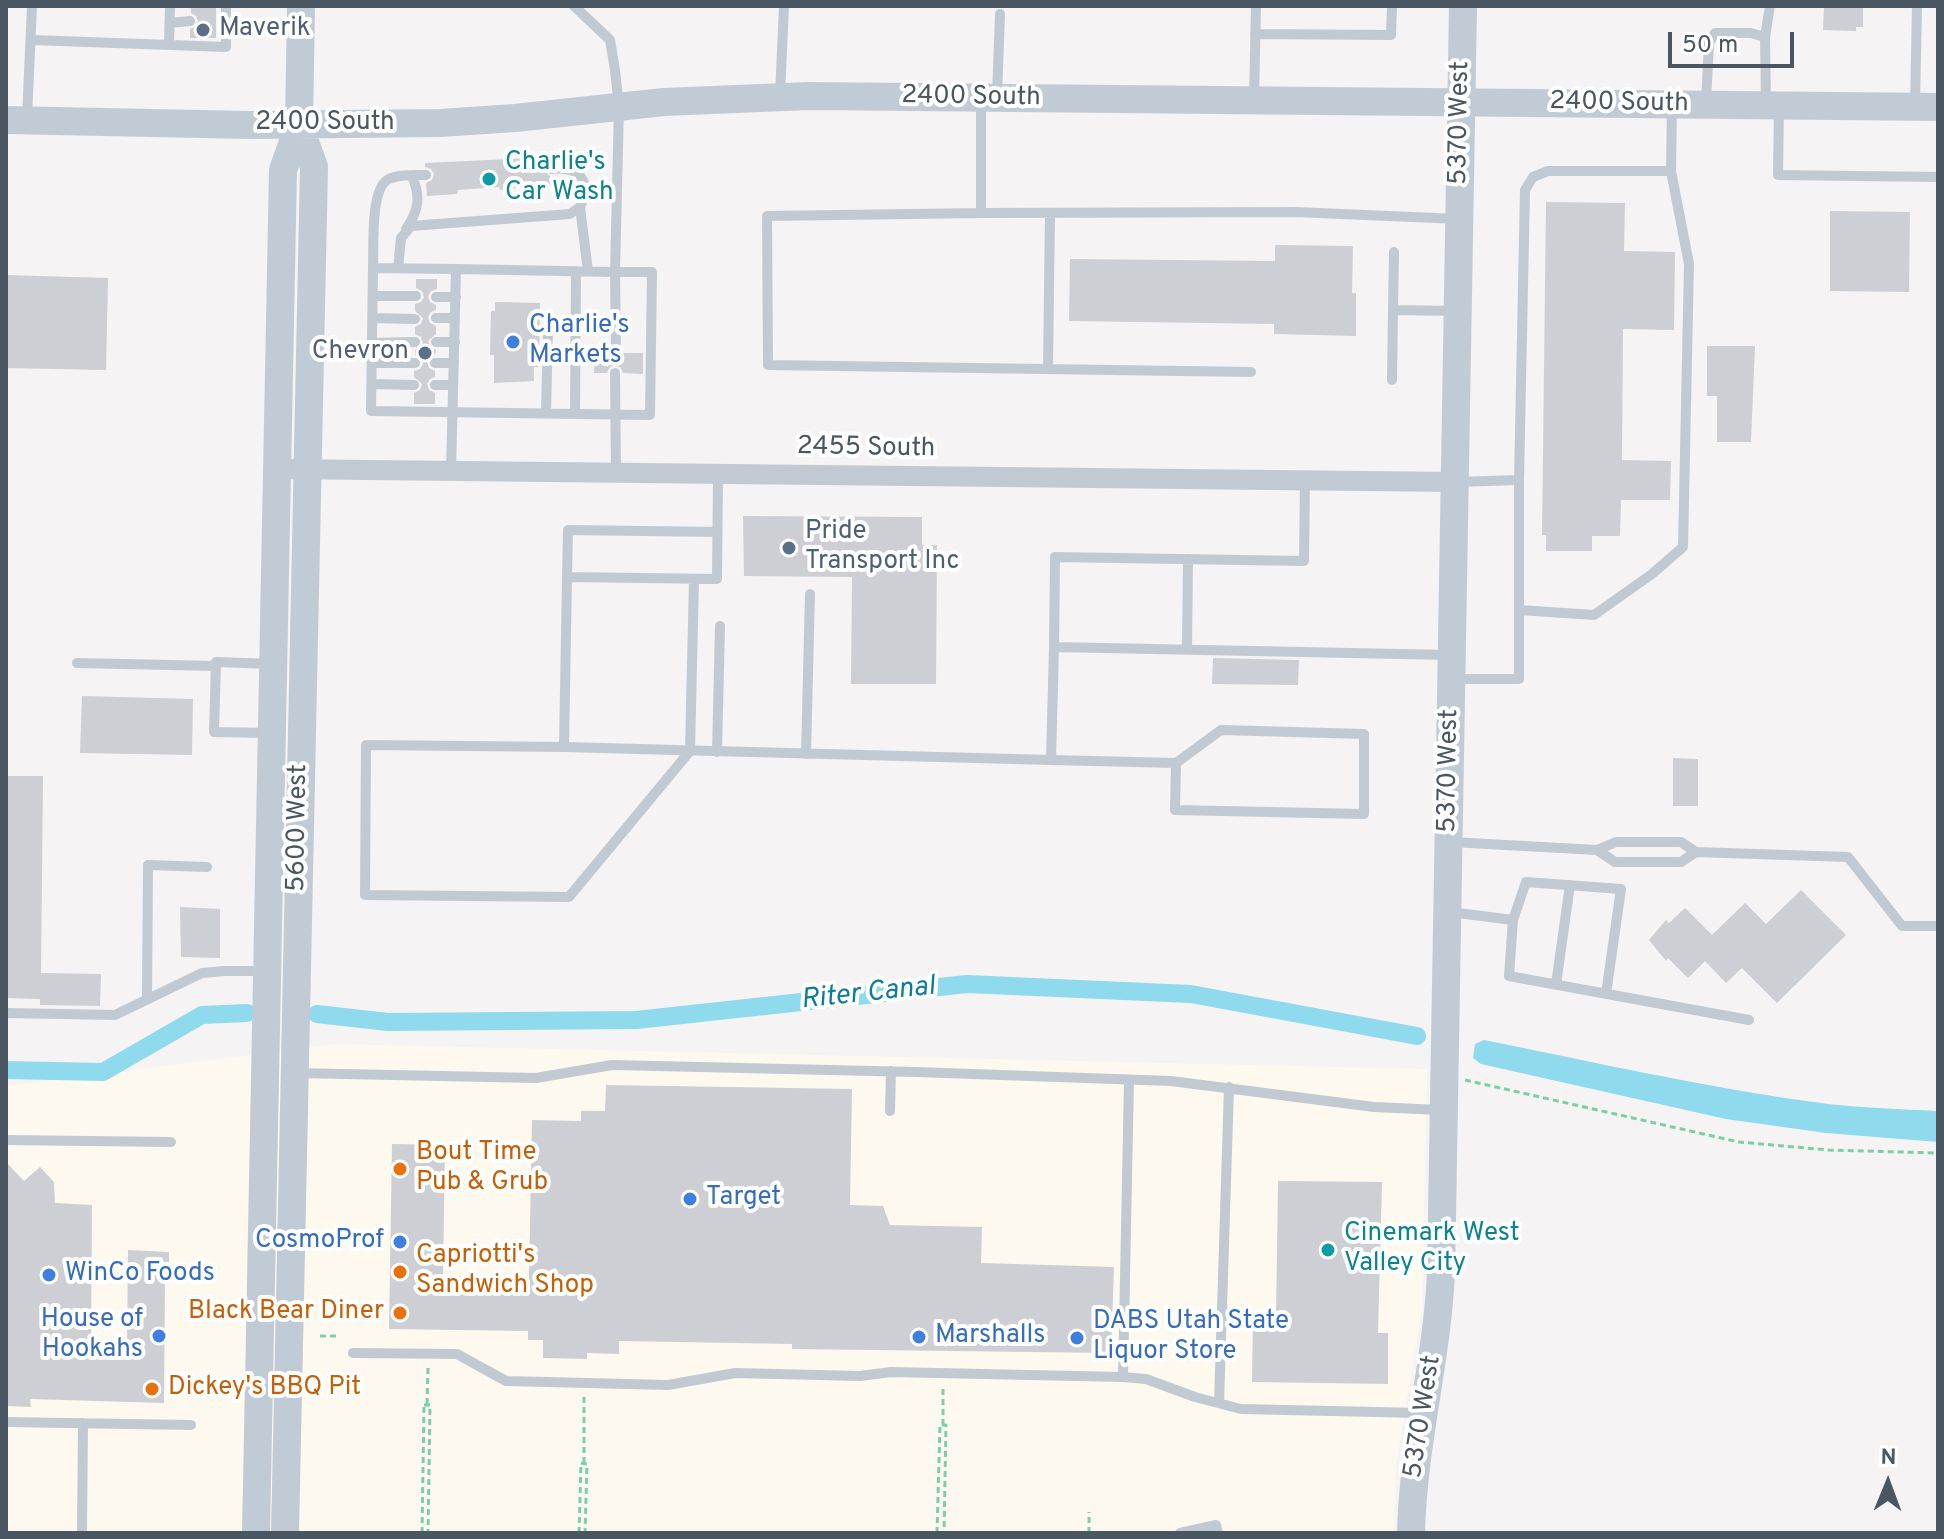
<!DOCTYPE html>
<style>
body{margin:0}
#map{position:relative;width:1944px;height:1539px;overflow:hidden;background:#f5f3f3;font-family:Overpass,sans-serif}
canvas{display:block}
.frame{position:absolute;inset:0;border:8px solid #4a5661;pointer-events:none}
.north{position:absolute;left:1848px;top:1443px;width:80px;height:80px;-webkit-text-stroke:6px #fff;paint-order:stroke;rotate:1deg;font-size:22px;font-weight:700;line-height:32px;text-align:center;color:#4a5661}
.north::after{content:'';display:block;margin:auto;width:28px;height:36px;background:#4a5661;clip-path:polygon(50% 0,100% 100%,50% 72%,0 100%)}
.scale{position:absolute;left:1668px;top:32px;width:126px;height:36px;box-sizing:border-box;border:4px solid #4a5661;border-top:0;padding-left:10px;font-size:24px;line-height:28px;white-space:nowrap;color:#4a5661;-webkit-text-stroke:6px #fff;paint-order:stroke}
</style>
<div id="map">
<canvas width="1944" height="1539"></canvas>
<div class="frame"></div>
<div class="north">N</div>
<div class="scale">50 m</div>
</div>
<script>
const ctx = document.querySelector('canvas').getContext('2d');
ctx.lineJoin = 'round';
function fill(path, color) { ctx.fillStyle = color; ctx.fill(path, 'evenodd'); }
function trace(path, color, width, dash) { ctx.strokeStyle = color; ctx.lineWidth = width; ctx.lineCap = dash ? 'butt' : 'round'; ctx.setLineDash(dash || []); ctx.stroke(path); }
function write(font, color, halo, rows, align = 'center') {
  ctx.font = font + ' Overpass,sans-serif'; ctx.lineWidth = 8; ctx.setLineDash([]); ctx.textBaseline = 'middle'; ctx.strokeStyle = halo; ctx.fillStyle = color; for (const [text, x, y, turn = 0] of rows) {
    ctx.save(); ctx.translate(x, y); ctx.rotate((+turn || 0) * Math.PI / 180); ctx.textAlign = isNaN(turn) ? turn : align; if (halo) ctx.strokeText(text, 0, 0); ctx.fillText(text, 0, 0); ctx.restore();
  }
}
const commercial = new Path2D(`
 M336,1044L1427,1069L1422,1309L1396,1466L1394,1533H6V1086Z`);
const water = new Path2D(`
 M1484,1040C1598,1063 1713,1089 1828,1104C1864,1108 1901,1109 1938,1111V1142L1826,1133L1726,1119L1481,1064L1473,1058L1475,1044Z`);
const canal = new Path2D(`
 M317,1014L388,1022L636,1020L967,984L1191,994L1417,1036
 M6,1070L103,1072L202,1015L247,1013`);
const building = new Path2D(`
 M191,6H216V38H190V29L195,27L198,21L196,16L191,13Z
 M1824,6H1863V27H1856V31L1823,30Z
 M550,157L543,170L551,177V184L500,190L499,187L458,190L457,194L427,196L426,183L432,180L434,174L431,169L425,167V163Z
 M1546,202L1625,203L1624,251L1675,252L1674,330L1623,329L1622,460L1671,461L1670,500H1621L1620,536H1592V551H1546V535H1542Z
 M1830,211L1910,212L1909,292L1830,291Z
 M1275,245L1353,246L1352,293H1356V336L1274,334V324L1069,321L1070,259L1275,261Z
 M6,275L108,278L106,370L6,368Z
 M416,279H437V289L431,291L428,296L430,302L436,305V310L431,312L428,317L430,323L436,326V334L428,341L430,347L436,350L435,355L430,357L427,362L429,368L435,371V377L430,379L427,384L429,390L435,393V404H414V393L420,390L422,384L414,377V371L420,369L423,364L421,358L415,355V350L420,348L423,343L421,337L415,334V327L421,324L423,318L415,311V304L421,302L424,297L422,291L416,288Z
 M495,302L540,303L539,367H534V381L494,383V355H490L491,311H495Z
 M1707,346H1755L1751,442H1717V396H1707Z
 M594,353H608L610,358L615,361L621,359L624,353H643V374L623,373L621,368L616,365L610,367L607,373H594Z
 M743,516L922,517V545H937L936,684H851L852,577L744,576Z
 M1213,658L1299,660L1298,685L1212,684Z
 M82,696L193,699L192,755L80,753Z
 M1673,758L1698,759V806H1673Z
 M6,776H43L41,973L101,974L100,1006L40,1005V999L6,998Z
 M1801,890L1846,935L1777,1003L1742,968L1726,983L1705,961L1688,978L1668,958L1666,961L1649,940L1666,920L1669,923L1685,908L1712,935L1745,903L1766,924Z
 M180,907L220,909V958L181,957Z
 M606,1085L852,1089L850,1205L883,1206L890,1225L982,1227L981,1263L1114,1267L1111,1353L792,1349V1344L619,1341V1354L587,1353V1359L543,1358V1340H528V1331L389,1329L392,1144L445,1145L443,1276L529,1278L532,1120L581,1121V1111H605Z
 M6,1162L24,1181L40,1167L54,1182L55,1203L92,1205L91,1345L127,1346L128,1250L169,1252V1280L165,1279L164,1403L30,1399L31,1407L6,1406Z
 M1278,1181L1382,1182L1378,1333H1388V1384L1252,1382L1253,1318L1276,1319Z`);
const path = new Path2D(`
 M1465,1080L1739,1142L1828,1150L1938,1153
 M320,1336H340
 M427,1404L428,1368
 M424,1405H430L428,1533
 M943,1425V1386
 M581,1463L587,1464L585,1533
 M584,1463V1395
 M422,1533L424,1405
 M579,1533L581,1463
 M937,1533L940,1425H946L944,1533
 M1089,1533V1512`);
const lane = new Path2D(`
 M170,23L190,21
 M1255,34L1391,35L1392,6
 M1765,37L1770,6
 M32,40L226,47V6
 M169,45L170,6
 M780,95L784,6
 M997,96L1000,14
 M1254,98L1256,6
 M981,100V213L767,216L768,365L1251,372
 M1706,102L1709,43L1715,33H1751L1765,37L1766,103
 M1915,105L1917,6
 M1779,108L1778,175L1938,177
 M27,118L32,6
 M580,207L588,271
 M981,213L1295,212L1459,219
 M406,229C419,210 421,197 412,176
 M1394,252L1393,310L1456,311
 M373,268C374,248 370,192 387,180C397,174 414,175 426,175
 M398,268L401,238L411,226L570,214L580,207C593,180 578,166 551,169
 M456,269L373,268L371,411L650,415L652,272H615L616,353
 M373,296H416
 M436,297H456
 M373,318L415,319
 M436,318H455
 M436,342H455
 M372,343L415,342
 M372,363H415
 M435,363H454
 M1048,369L1050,213
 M615,373L616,473
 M1392,380L1393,310
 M372,384L414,385
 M435,385H453
 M546,413L548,328L558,322H577
 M575,413L576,271
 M451,471L456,269L615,272L619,107L615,70L610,40L574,6
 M718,474L717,579L567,577L564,747L1051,760L1054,647L1450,655
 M1519,480L1525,190L1533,177L1548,171H1671L1672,105
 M567,577L568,530L717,532
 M1519,610L1594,615L1652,574L1683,547L1689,264L1671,171
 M1054,647L1055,557L1304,561L1305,480
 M1187,649L1188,559
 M77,663L216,666
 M1454,679H1519V480L1456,482
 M271,733L214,732L216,662L273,664
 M564,747L366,745L365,895L569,897L690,751L694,579
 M717,752L720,626
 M806,754L810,594
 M1051,760L1176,763L1175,810L1364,814V734L1221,730L1176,763
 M1451,842L1597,850L1616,842H1681L1696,852L1848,857L1902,926H1938
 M1597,850L1615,862H1681L1696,852
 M1450,912L1513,920L1509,976L1749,1020
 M1513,920L1526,882L1621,889L1606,994
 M1556,984L1570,885
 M147,998L148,865L207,867
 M6,1013L115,1015L202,973L224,971H266
 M296,1073L536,1078L612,1065L916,1072L1171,1081L1374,1107L1441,1110
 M890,1111L891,1071
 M6,1140L171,1142
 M353,1353L457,1354L506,1381L668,1385L735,1373L860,1376L891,1372L1123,1377L1146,1379L1195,1397L1241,1409L1421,1413
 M1123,1377L1129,1080
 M1219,1403L1229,1087
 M6,1422L191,1425
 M82,1533L83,1423
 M1180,1533L1216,1525L1218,1533`);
const street = new Path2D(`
 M277,469L1455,482`);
const secondary = new Path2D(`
 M6,120L250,125L440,123L515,118L664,102L809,96L1938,107
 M256,1533L283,170L299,125L301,6
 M285,1533L314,167L299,125
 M1411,1533C1413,1445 1437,1360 1441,1273L1463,6`);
const markers = [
 [203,30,8,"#5c6f8a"],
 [489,179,8,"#0f9aa8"],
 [513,342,8,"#3f7fe0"],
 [425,353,8,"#5c6f8a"],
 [789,548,8,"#5c6f8a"],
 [400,1169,8,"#e8710a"],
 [690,1199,8,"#3f7fe0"],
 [400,1242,8,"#3f7fe0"],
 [1328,1250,8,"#0f9aa8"],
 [400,1272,8,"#e8710a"],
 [49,1275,8,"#3f7fe0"],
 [400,1313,8,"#e8710a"],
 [159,1336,8,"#3f7fe0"],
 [919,1337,8,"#3f7fe0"],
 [1077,1338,8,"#3f7fe0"],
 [152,1389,8,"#e8710a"]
];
const serviceNames = [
 ["Maverik",219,30],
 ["Chevron",409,353,"right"],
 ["Pride",805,533],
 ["Transport Inc",805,563]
];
const streetNames = [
 ["2400 South",971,98,1],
 ["2400 South",1619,104,1],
 ["5370 West",1461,123,-89],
 ["2400 South",325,124],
 ["2455 South",866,449,1],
 ["5370 West",1450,771,-89],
 ["5600 West",299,828,-89],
 ["5370 West",1424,1417,-81]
];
const cultureNames = [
 ["Charlie's",505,164],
 ["Car Wash",505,194],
 ["Cinemark West",1344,1235],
 ["Valley City",1344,1265]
];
const shopNames = [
 ["Charlie's",529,327],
 ["Markets",529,357],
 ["Target",706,1199],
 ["CosmoProf",384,1242,"right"],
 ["WinCo Foods",65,1275],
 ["House of",143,1321,"right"],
 ["Hookahs",143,1351,"right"],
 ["DABS Utah State",1093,1323],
 ["Liquor Store",1093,1353],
 ["Marshalls",935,1337]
];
const foodNames = [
 ["Bout Time",416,1154],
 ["Pub & Grub",416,1184],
 ["Capriotti's",416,1257],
 ["Sandwich Shop",416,1287],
 ["Black Bear Diner",384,1313,"right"],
 ["Dickey's BBQ Pit",168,1389]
];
const waterNames = [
 ["Riter Canal",868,995,-6]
];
fill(commercial, '#fdf9ef');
fill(water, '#90daee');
trace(canal, '#90daee', 18);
fill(building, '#cdcfd5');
trace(path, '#7ad0a6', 3, [6, 4]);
trace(lane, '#c1cad2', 10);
trace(street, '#c1cad2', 20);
trace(secondary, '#c1cbd6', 28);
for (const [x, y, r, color] of markers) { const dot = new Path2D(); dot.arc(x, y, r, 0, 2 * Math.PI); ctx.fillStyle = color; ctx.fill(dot); trace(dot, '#fff', 3); }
write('26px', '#4e5e75', '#fff', serviceNames, 'left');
write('26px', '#4a5661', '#fff', streetNames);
write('26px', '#0d838f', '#fff', cultureNames, 'left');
write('26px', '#366cbe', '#fff', shopNames, 'left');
write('26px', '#c56008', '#fff', foodNames, 'left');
write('italic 28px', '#0c7c9b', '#fff', waterNames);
</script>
